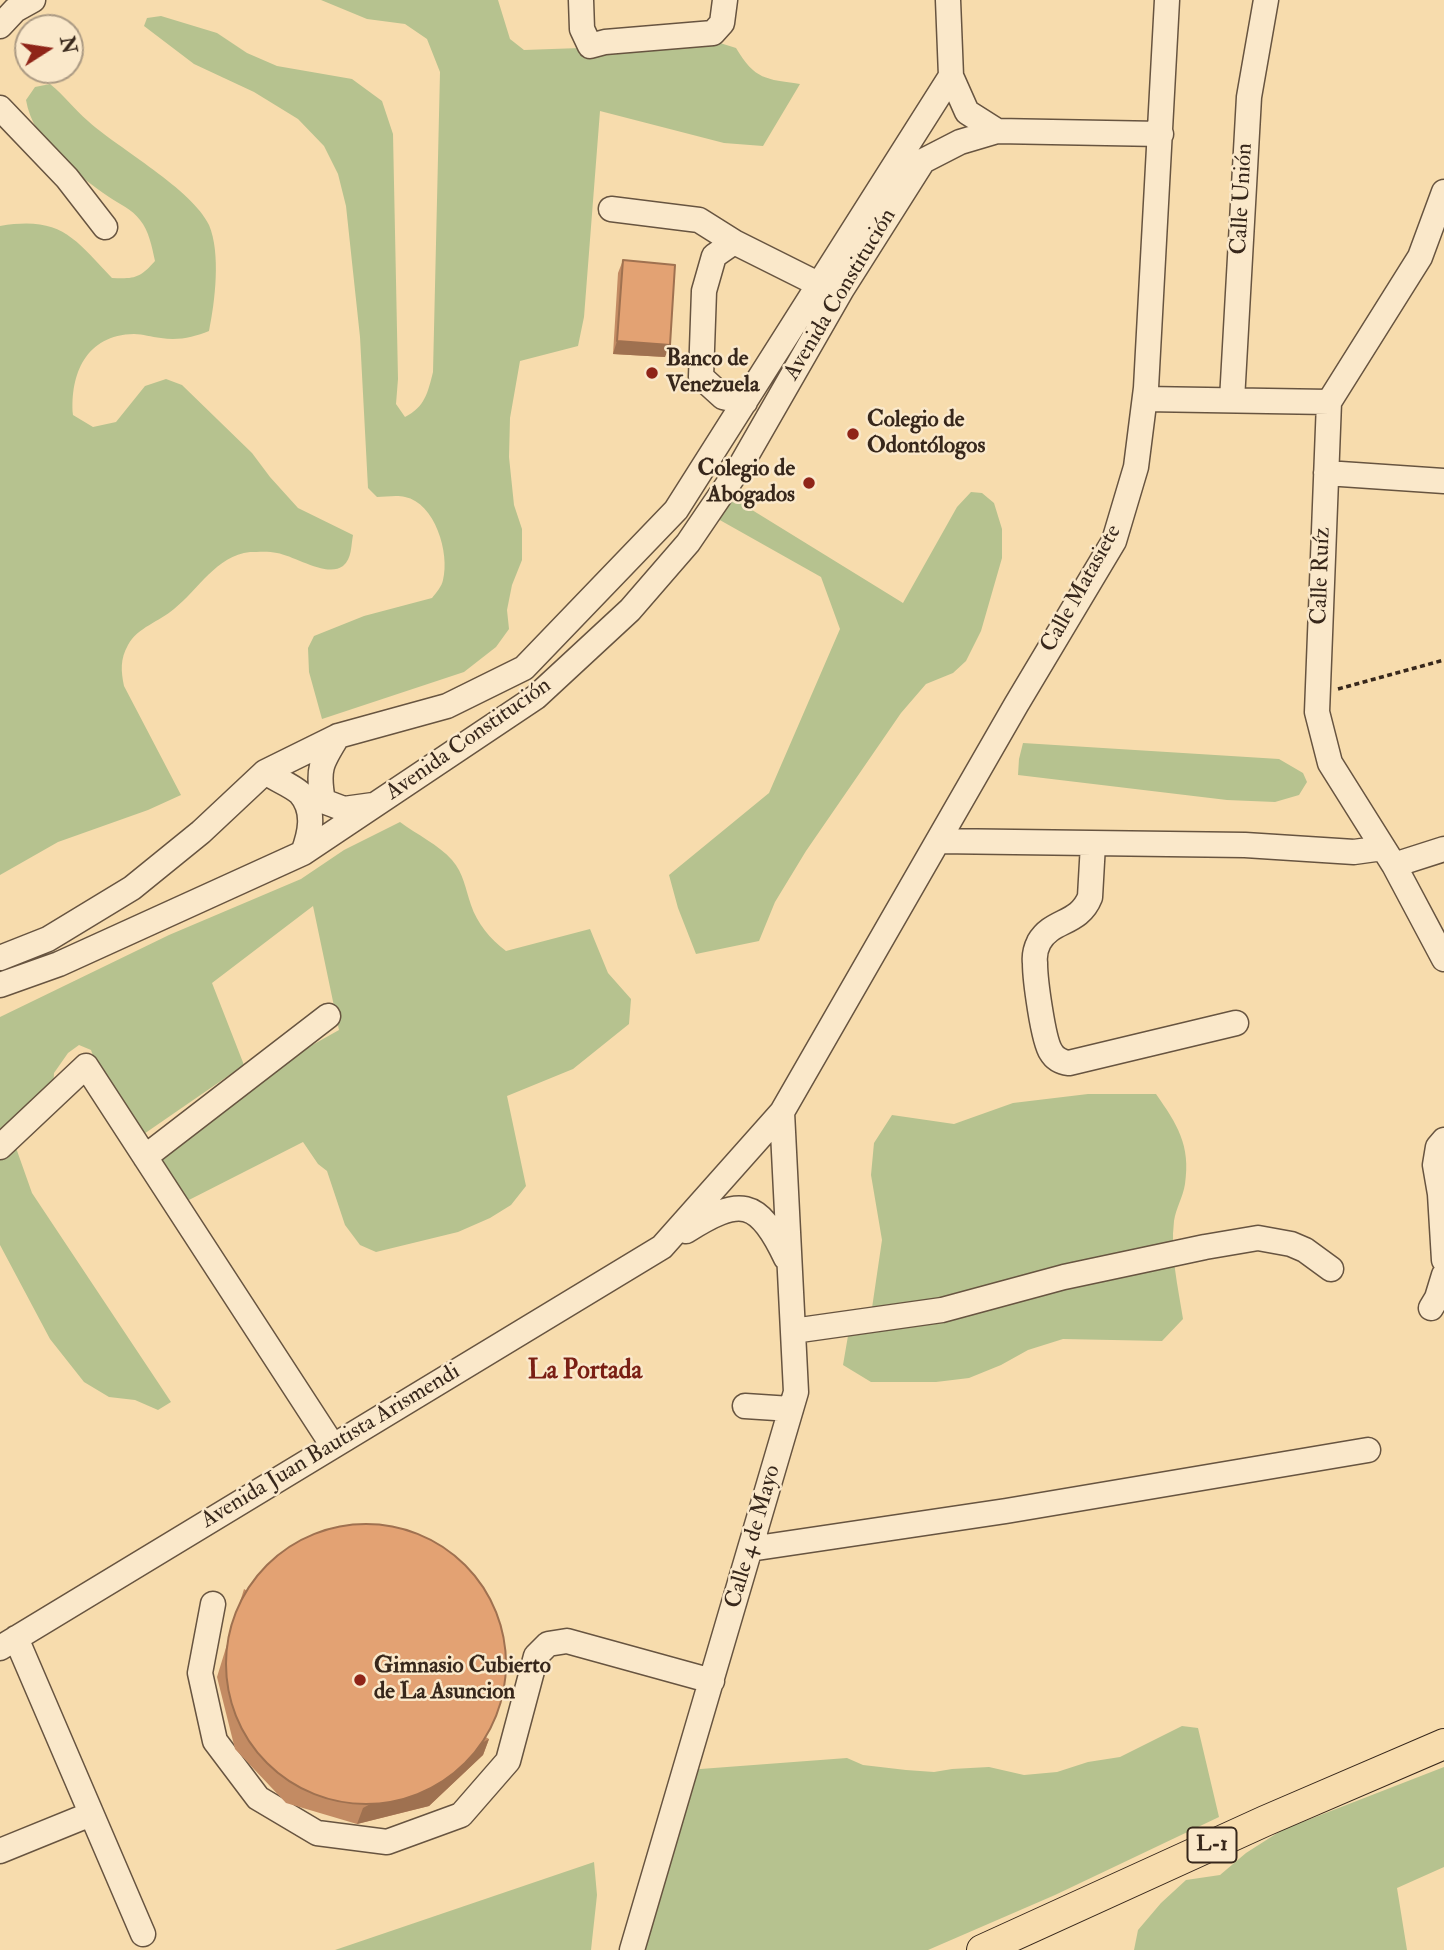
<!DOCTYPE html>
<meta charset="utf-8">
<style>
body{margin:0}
#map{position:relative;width:1444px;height:1950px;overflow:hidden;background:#f7dcad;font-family:"IM FELL Double Pica",serif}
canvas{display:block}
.north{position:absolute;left:14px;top:14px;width:70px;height:70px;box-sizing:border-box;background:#fae8ca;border:2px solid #ac9b84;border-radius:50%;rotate:78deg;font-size:19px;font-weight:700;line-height:28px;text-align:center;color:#37271b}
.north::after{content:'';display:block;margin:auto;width:24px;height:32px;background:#8f2418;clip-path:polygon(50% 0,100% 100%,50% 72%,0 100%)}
</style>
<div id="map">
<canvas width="1444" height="1950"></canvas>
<div class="north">N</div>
</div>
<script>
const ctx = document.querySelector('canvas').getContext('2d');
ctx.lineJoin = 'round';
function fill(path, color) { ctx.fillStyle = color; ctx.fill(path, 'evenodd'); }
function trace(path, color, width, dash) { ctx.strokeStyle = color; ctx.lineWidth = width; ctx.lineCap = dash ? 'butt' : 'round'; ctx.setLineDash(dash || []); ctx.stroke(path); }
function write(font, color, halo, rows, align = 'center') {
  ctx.font = font + ' "IM FELL Double Pica",serif'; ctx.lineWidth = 5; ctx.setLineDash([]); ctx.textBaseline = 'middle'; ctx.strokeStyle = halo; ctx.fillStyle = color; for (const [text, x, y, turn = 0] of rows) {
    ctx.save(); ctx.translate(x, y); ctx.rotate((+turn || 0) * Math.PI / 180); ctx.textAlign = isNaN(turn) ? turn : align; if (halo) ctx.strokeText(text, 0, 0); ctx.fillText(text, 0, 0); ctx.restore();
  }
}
const green = new Path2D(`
 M321,0H498L510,39L524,50L720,43L736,48C755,80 766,79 800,84L763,146L724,143L600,111L584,317L578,346L520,361L510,418L509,457L514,505L522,529V560L512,585L507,610L509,629L496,647L464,672L322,719L309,672L308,648L314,636L364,616L432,598C436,593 442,586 443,580C450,553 435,503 405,497C397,495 385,497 377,497L368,488L360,337L346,206L338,174L324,146L298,119L254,92L194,64L144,26L147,18L161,16L217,33L247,53L277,66L352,79L382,101L393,134L398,379L396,404L405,417C425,407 428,392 433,372L440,72L427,39L405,24L367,19Z
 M50,84C64,95 74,109 88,121C119,149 192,189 209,225C221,253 215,302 209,331C194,337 178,341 161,338C151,337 143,334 134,334C86,335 70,374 73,415L93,427L116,422L145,386L166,379L182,385L252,453L270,477L298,508L353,535C351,545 352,559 343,566C327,578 295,556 277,553C269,551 258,552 250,552C216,556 199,589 174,609C159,622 138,627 128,645C120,659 121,671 124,686L181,795L148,810L58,842L0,875V226C61,216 74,238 112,278C135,279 140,278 155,261C152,247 149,231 140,220C132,209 119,204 109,197C75,173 33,142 26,100L35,87Z
 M971,492L982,493L994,503L1002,529V558L981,631L966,661L953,673L926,684L901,713L806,851L775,902L759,941L696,954L678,908L669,875L769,793L840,629L821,577L718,519L731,497L903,603L957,507Z
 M1023,743L1279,759L1303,773L1307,782L1299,795L1275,802L1227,800L1018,775L1019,759Z
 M400,822C416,834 439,845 452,860C464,874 465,888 471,905C477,923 490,939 506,951L590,929L608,973L631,999L629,1024L573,1069L507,1096L526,1186L511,1205L490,1218L458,1232L376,1252L360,1245L345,1225L327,1171L318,1164L303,1142L183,1203L160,1175L159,1154L266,1071L339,1030L313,906L212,983L244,1065L141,1136L97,1067L91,1050L79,1045L68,1053L54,1073L53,1091L15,1145L32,1193L171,1402L158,1410L135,1400L109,1397L84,1382L50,1339L0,1245V1017L169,935L301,879L344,850Z
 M1088,1094H1156C1177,1124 1191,1145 1185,1184C1183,1197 1176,1208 1174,1221C1170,1254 1178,1286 1183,1319L1162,1341L1063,1339L1028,1350L1001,1365L969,1378L936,1382H871L843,1365L849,1330L872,1308L882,1240L871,1175L874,1143L892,1115L954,1124L1013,1103Z
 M1182,1726L1198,1728L1219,1817L1055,1895L928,1950H645L644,1934L687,1770L847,1758L863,1765L906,1770L934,1772L952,1769L989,1767L1024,1775L1057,1772L1088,1762L1120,1757Z
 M1444,1767V1867L1397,1888L1407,1950H1134L1138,1930L1161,1903L1186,1880L1220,1875L1246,1853L1282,1830Z
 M594,1862L597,1895L591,1950H335Z`);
const path = new Path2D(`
 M1338,689L1444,660`);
const minor = new Path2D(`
 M581,0L582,29L590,46L605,42L713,33L722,23L725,0
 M948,0L951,76L967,112L997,131L1161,134
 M0,26L15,10L33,0
 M0,108L67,178L105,227
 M1444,192L1420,257L1329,402L1317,712L1330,763L1394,865L1444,959
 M611,209L699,220L734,242
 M1145,399L1329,402
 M1232,400L1249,97L1266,0
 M745,402L723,397L701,377L704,291L714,256L734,242L820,285
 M1326,473L1444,481
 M338,736C321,763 317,769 323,801L344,809L373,805
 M265,772C275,779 291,785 300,793C316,811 310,834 303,853
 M938,841L1245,845L1354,852L1383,848
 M1093,844L1090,897C1079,925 1052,919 1039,942C1036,948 1034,955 1035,963C1035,979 1043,1040 1051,1052C1055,1059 1061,1062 1069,1063L1236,1023
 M1394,865L1444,849
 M0,958L48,939L132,888L201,832L265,772L338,736L447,706L524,668L676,510L951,76
 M0,985L59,964L303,853L536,697L630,610L688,543L741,465L842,289L923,161L960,142L997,131
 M1444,1140L1438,1147L1435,1165L1440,1194L1444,1260
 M0,1147L86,1066L333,1446
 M145,1157L328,1016
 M686,1231C740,1197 758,1198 786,1258
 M1431,1308L1437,1298L1444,1275
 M793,1331L942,1310L1064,1277L1205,1247L1258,1238L1291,1244L1305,1250L1331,1269
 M745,1406L791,1409
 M750,1549L1006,1511L1368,1450
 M213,1604L200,1673L215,1741L258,1798L317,1833L387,1842L461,1815L508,1761L536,1656L548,1644L567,1641L712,1681
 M16,1638L143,1934
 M0,1648L662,1247L782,1112L1016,705L1114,541L1136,467L1146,388L1167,0
 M0,1851L91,1814
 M632,1950L796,1392L782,1112`);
const major = new Path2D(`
 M982,1950L1265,1821L1444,1744`);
const wall = new Path2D(`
 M623,260L665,357L613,354L618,273Z
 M244,1589L489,1739L483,1755L429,1806L357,1824L286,1803L235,1749L217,1677Z`);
const shadedWall = new Path2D(`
 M617,341L670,345L665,357L613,354Z
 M489,1739L483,1755L429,1806L357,1824L363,1808Z`);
const building = new Path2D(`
 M623,260L675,265L670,345L617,341Z
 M226 1664a140 140 0 1 1 280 0a140 140 0 1 1-280 0Z`);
const markers = [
 [652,373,7,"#8f2418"],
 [853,434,7,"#8f2418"],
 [809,483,7,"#8f2418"],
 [360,1680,7,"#8f2418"]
];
const shields = [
 [1212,1845,49]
];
const shieldNames = [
 ["L-1",1212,1845]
];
const streetNames = [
 ["Calle Unión",1243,199,-87],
 ["Avenida Constitución",841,295,-59],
 ["Calle Ruíz",1322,576,-88],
 ["Calle Matasiete",1082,589,-61],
 ["Avenida Constitución",469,740,-35],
 ["Avenida Juan Bautista Arismendi",331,1447,-31],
 ["Calle 4 de Mayo",754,1537,-74]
];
const poiNames = [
 ["Banco de",666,360],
 ["Venezuela",666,386],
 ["Colegio de",867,421],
 ["Odontólogos",867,447],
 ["Colegio de",795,470,"right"],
 ["Abogados",795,496,"right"],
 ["Gimnasio Cubierto",374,1667],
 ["de La Asuncion",374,1693]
];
const quarterNames = [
 ["La Portada",585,1372]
];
fill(green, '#b6c28f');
trace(minor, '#675440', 27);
trace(major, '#37271b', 32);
trace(path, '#37271b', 3.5, [5, 3.5]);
trace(minor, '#fae8ca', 24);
trace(major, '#f7dcad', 30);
fill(wall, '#c38b63');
fill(shadedWall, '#9f7150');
fill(building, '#e3a273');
trace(building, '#9f7150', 2);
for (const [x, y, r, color] of markers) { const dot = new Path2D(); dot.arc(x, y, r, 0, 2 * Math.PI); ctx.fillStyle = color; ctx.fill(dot); trace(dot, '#fae8ca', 2.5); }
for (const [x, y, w] of shields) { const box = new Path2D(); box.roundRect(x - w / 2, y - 17.5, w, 35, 5); ctx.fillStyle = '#fae8ca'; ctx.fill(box); trace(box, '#37271b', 2); }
write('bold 21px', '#37271b', null, shieldNames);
write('23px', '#37271b', '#fae8ca', streetNames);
write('bold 23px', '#37271b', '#fae8ca', poiNames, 'left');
write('bold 26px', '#7a1f14', '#fae8ca', quarterNames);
</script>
